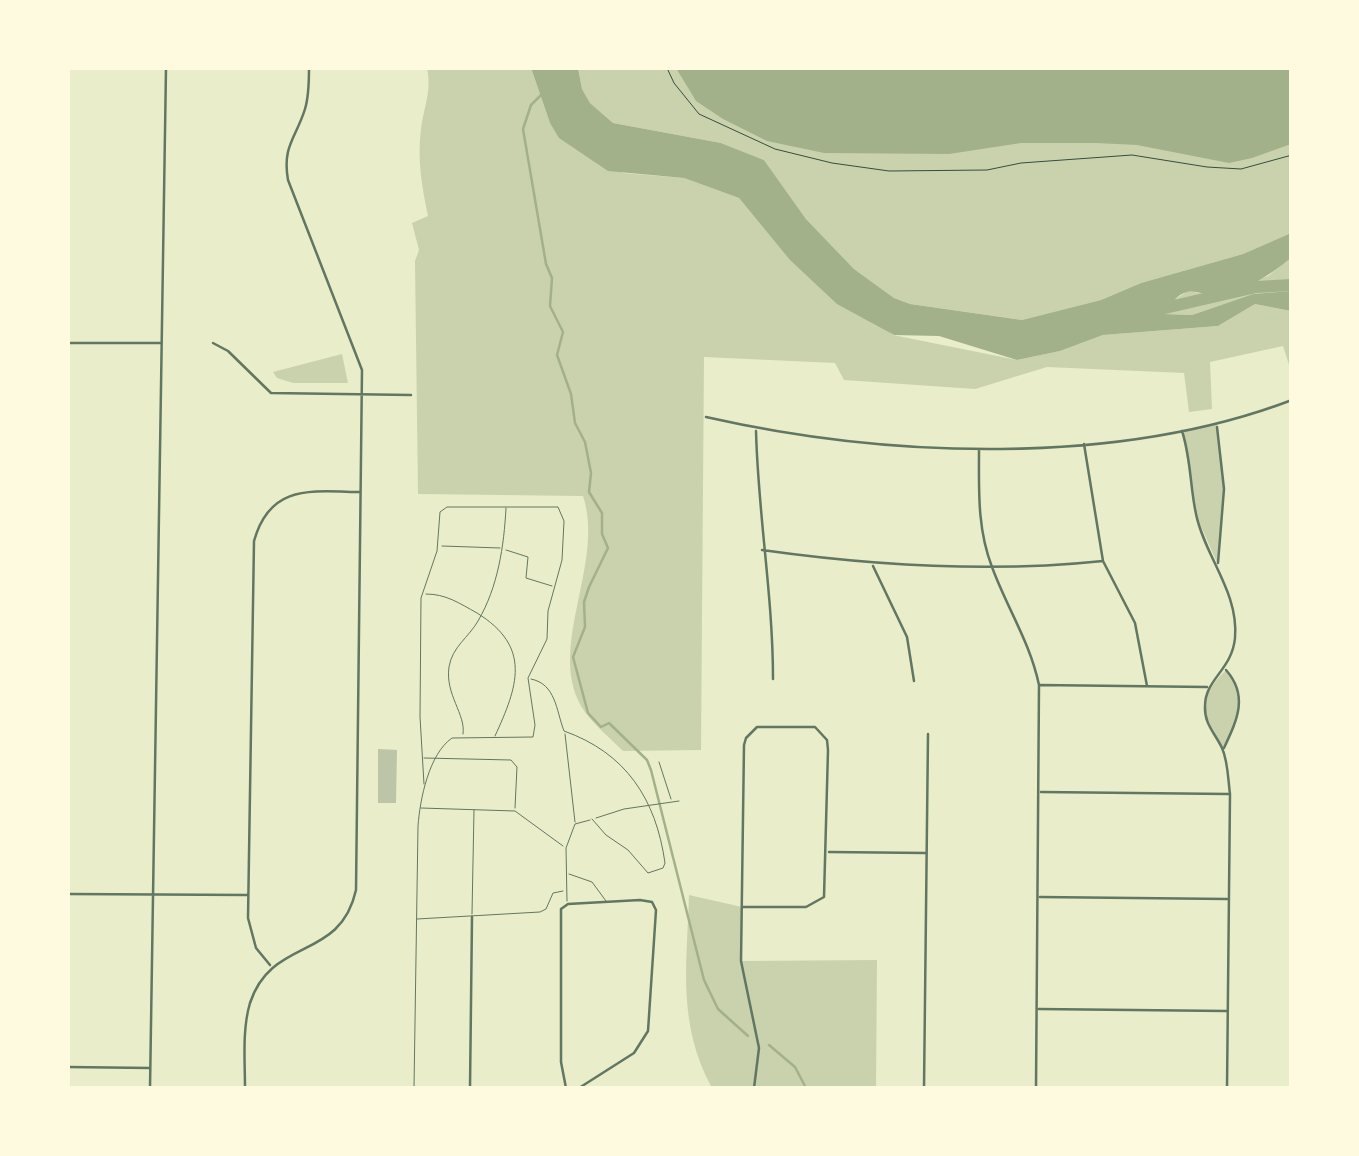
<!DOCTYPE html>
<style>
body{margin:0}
#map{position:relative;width:1359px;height:1156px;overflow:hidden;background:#e9edc9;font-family:Lora,serif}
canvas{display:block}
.frame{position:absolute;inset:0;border:70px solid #fefae0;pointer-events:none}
</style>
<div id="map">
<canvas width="1359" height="1156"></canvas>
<div class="frame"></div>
</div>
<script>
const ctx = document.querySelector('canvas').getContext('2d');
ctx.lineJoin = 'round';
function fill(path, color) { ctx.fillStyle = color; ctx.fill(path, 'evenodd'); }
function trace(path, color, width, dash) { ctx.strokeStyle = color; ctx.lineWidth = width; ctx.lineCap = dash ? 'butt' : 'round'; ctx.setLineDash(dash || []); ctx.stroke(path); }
const green = new Path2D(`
 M427,68H531L550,123L623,173L684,178L739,198L789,259L893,335L1017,360L1060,351L1103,335L1218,326L1255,304L1291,311V371L1283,346L1210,362L1212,409L1189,412L1184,373L1047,367L975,389L844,380L835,363L704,357L701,750L623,751C611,739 595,726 585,712C543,652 606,565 583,496L418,494L415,261L419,250L412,223L428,216C422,188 417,159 421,129C424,106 432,91 427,68Z
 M578,68H1291V233L1243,254L1141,283L1101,300L1022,320L910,304L894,298L854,269L806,219L764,160L721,143L613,123L590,103L582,89Z
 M1291,258V291L1253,294L1192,315L1164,314L1175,299L1188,291L1212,295L1268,276Z
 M342,354L348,383H293L277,378L273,372Z
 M1217,424L1224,489L1218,565L1197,517L1182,431Z
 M1226,670C1249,697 1236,721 1223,750C1203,716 1195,700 1226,670Z
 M689,895L742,907V961L877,960L876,1088H712C677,1023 687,966 689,895Z`);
const water = new Path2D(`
 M531,68H578L582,89L590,103L613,123L721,143L764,160L806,219L854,269L894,298L910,304L1022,320L1101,300L1141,283L1243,254L1291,233V258C1269,276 1241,294 1212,295C1204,295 1195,290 1187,292C1177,294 1170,305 1164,314L1192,315L1253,294L1291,291V311L1255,304L1218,326L1103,335L1060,351L1017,360L939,336L894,335L837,304L789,259L739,198L684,178L608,171L559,138L550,123Z
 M676,68H1291V144L1252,158L1229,163L1137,145L1096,143H1021L949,154L824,153L767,141L723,119L696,101Z`);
const stream = new Path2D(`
 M544,92L531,105L523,129L546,264L552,278L550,306L563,332L557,355L571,394L575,423L585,442L591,473L589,492L602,513V534L608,548L589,587L584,602L585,627L573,657L588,713L601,727L609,723L647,760L651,770L704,980L718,1009L748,1036
 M769,1045L795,1067L806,1088`);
const river = new Path2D(`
 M1152,311L1256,287L1292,285`);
const building = new Path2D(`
 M378,749L397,750L396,803H378Z`);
const path = new Path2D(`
 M667,68L674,83L699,114L775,149L832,163L889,171L987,170L1021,163L1132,155L1207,167L1241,169L1292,155`);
const service = new Path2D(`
 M442,546L500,548
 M506,550L528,557L526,578L552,586
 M426,594C446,594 459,603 477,613C532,647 518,686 495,736
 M531,679C556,684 556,710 564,731C626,753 656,799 665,863L663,868L648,873L628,850L606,835L592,819
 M463,734C466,714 445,695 449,667C452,647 469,637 478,621C498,587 504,546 506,508
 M565,734L575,822
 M424,758L511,760L517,767L515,808
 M659,762L671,799
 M421,808L515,811L563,846
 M596,818L624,809L679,801
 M569,874L592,882L606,901
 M567,901L566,848L575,824L590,820
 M472,914L474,810
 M417,919L540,912L546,909L553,893L563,891
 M414,1088L418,826C420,799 429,754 452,738L533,737L535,725L528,678L547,639L548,611L562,560L564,521L558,507H447L440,512L437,551L421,598L420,717L424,784`);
const minor = new Path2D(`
 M68,343H161
 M213,343L228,351L271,393L411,395
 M706,417C887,458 1116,467 1292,400
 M1217,427L1224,489L1218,563
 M756,431C758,514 773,596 773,679
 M1182,431C1191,458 1190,487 1196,514C1205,557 1239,592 1235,638C1232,670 1205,679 1205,706C1204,724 1215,733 1222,748C1228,761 1228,779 1230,794L1227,1088
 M1084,444L1103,561L1135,623L1147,686
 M979,449C979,489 977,528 992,567C1007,608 1030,642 1039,685L1036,1088
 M762,550C876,566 989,573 1103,561
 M873,566L907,637L914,681
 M1040,685L1207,687
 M1224,748C1237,720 1249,696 1226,670
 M1041,792L1228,794
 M829,852L926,853
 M68,894L247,895
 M1040,897L1227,899
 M742,907H806L824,897L828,750L827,740L815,727H757L746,738L744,745L741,961L759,1048L754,1088
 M270,965L256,948L248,918L254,541C270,484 311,491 359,492
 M1039,1009L1226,1011
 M68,1067L150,1068
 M150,1088L166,68
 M245,1088C245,1061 242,1030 250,1003C272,936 340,962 356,890L362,370L288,180C282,146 296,138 305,109C309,96 309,82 309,68
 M470,1088L472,917
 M566,1088L561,1062V909L568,904L640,900L652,902L656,910L648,1031L634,1053L579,1088
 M924,1088L928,734`);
fill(green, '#cad2ad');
fill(water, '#a3b18a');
trace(stream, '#a3b18a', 2.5);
trace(river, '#a3b18a', 12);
fill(building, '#bcc5a7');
trace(path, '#344e41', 1);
trace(service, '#617663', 1);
trace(minor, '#617663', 2.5);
</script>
